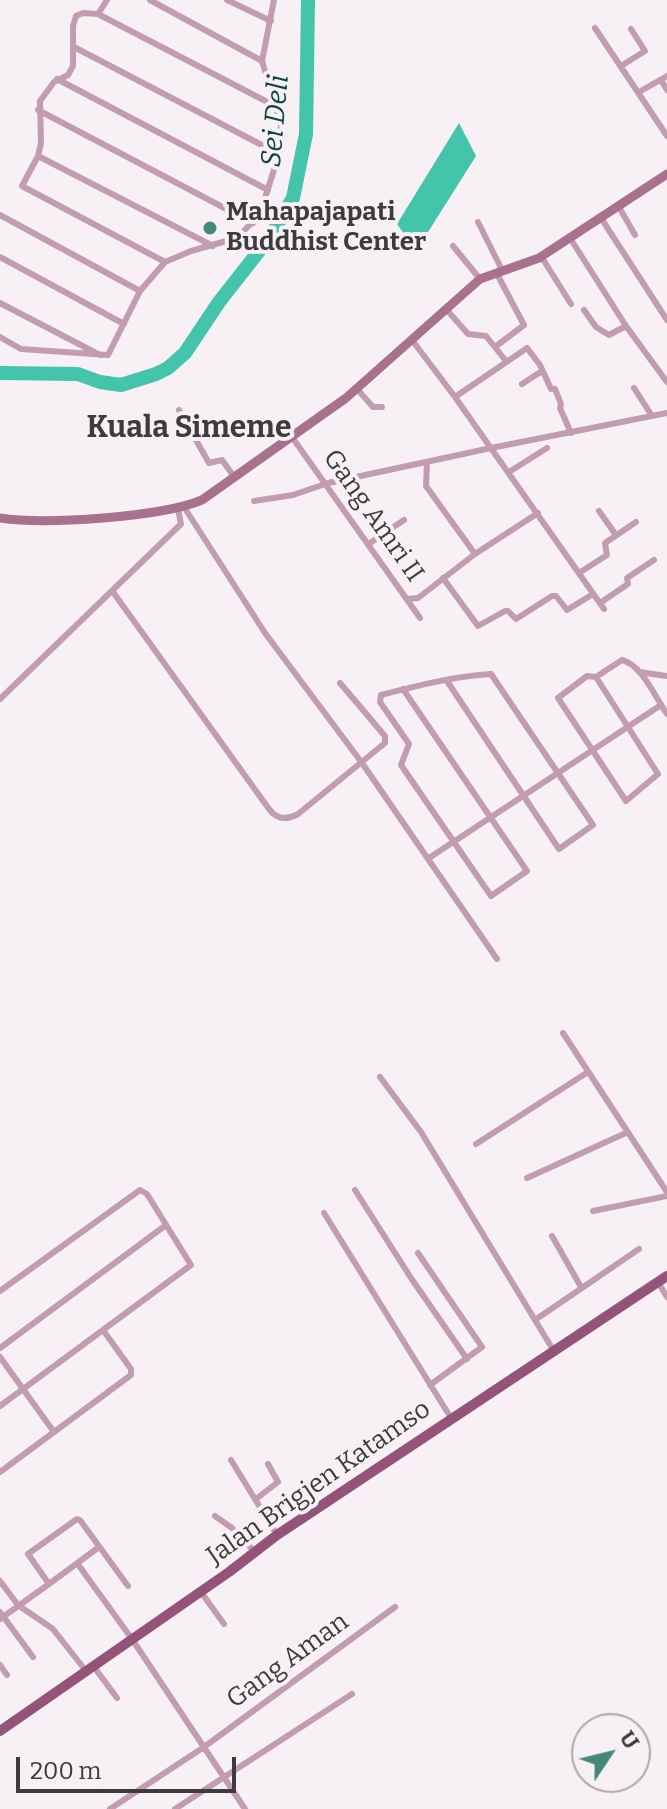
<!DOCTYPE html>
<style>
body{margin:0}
#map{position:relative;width:667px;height:1809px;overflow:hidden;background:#f7f0f4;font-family:Bitter,serif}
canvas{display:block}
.north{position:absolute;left:571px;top:1713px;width:80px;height:80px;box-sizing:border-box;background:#f7f0f4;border:2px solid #ada8aa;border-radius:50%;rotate:55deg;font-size:22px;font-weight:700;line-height:32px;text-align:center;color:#3e3b3c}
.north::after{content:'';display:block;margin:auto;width:28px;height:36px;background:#45887a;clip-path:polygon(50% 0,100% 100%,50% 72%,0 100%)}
.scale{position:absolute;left:16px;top:1757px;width:220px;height:36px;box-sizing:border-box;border:4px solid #3e3b3c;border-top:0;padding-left:10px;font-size:24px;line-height:28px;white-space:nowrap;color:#3e3b3c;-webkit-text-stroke:6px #f7f0f4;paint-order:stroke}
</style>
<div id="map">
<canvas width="667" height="1809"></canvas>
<div class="north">U</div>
<div class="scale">200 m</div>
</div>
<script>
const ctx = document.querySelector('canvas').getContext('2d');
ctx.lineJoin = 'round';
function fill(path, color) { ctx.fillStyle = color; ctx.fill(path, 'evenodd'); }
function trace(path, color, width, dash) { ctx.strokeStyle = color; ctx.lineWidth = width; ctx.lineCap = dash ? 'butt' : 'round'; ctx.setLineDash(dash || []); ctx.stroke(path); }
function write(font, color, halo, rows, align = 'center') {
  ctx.font = font + ' Bitter,serif'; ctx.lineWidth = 8; ctx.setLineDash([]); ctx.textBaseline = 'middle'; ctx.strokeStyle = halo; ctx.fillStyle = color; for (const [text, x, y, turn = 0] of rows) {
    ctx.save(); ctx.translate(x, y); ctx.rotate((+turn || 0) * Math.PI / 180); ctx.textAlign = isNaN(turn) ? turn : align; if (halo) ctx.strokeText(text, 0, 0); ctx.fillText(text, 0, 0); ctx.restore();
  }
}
const water = new Path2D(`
 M459,123L476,156L416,251L397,224Z`);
const river = new Path2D(`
 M0,373L78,374L100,382L121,385L156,374L168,368L185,353L219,302L270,237L293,198L306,134L308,0`);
const street = new Path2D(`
 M107,0L98,14L83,13L76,16L73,26V66L68,75L54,82L40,101L41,143L38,156L22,186L165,262
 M150,0L262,61
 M227,0L271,21
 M98,14L277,107
 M595,28L667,136
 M74,47L279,154
 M621,66L645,51L631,29
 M57,79L268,190
 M661,80L667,90
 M639,92L667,76
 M38,110L253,223
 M38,156L213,246
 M619,207L635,235
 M0,215L140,291
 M601,218L667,320
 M478,222L502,270
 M570,238L626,326L667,382
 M453,246L480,279
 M541,256L571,304
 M0,257L124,324
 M0,303L100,355
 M446,309L468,334L486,336L506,361
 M584,310L596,327L609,335L626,326
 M0,337L21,349L108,355L140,291L165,262L191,251L237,238L260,214L279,154L281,125L262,61L274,0
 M412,340L455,397L604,609
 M495,347L524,325L496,272
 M522,384L542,371
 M634,388L652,416
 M357,389L373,407H382
 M455,397L527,348L540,365L551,389H555L561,404L560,408L571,433
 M179,410L209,463L222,460L235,478
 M292,437L420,618
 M427,462L426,486L475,554
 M509,472L547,448
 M254,501L293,495L328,483L491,448L667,413
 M184,507L265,633L362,763L497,959
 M599,511L616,535
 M370,543L404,520
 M579,573L607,555L605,543L636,522
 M443,578L478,626L505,611H508L516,619L552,596H556L567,610L593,594
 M113,592L269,809C277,820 287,820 298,814L385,743V736L340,683
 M407,599L418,598L475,554L538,513
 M600,603L628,584L627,578L654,560
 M639,672L667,676
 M596,677L587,676L558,698L626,801L658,774L596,677L622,660C642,665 655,697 667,714
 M403,689L527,871L491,896L401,765L409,744L380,702L381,695C416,686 455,676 491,674L593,825L559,849L447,681
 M0,699L181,524L178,509
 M429,858L661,705
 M563,1033L667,1192
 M380,1077L421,1132L555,1353
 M476,1144L588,1072
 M527,1178L628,1132
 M355,1190L411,1278L467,1359
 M593,1211L667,1196
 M324,1213L451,1418
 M552,1236L581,1287
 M418,1253L482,1347L430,1385
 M658,1282L667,1297
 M0,1291L140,1190L147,1194L191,1265L0,1406
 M535,1320L639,1249
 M0,1348L166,1225
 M0,1357L54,1432
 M231,1460L277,1535
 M0,1472L131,1375V1369L103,1330
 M256,1499L278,1482L268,1464
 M215,1516L232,1528L255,1552
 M99,1547L49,1584L28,1554L77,1519L80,1520L128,1586
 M77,1563L132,1639L245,1809
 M0,1581L18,1605L53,1629L86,1671
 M201,1592L224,1624
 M0,1612L33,1657
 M0,1619L49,1584
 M0,1665L7,1675
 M94,1667L117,1698
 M110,1809L204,1747L395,1607
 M175,1809L352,1694`);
const secondary = new Path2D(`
 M0,518C46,525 161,517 202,500L346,398L480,279L539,258L667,174`);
const primary = new Path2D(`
 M0,1731L229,1572L277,1535L667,1276`);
const markers = [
 [210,228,8,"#45887a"]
];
const poiNames = [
 ["Mahapajapati",226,213],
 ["Buddhist Center",226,243]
];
const streetNames = [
 ["Gang Amri II",373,516,55],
 ["Jalan Brigjen Katamso",319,1483,-35],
 ["Gang Aman",288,1661,-36]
];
const waterNames = [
 ["Sei Deli",276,121,-85]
];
const quarterNames = [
 ["Kuala Simeme",189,429]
];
fill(water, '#45c4ac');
trace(river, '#45c4ac', 14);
trace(street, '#c29cb0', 6);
trace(secondary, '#a8728f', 9);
trace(primary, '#945378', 10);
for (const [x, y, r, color] of markers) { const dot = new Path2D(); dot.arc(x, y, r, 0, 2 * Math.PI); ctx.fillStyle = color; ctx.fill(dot); trace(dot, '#f7f0f4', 3); }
write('bold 26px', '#3e3b3c', '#f7f0f4', poiNames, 'left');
write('26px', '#3e3b3c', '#f7f0f4', streetNames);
write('italic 28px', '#0e463c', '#f7f0f4', waterNames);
write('bold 30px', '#3e3b3c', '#f7f0f4', quarterNames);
</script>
